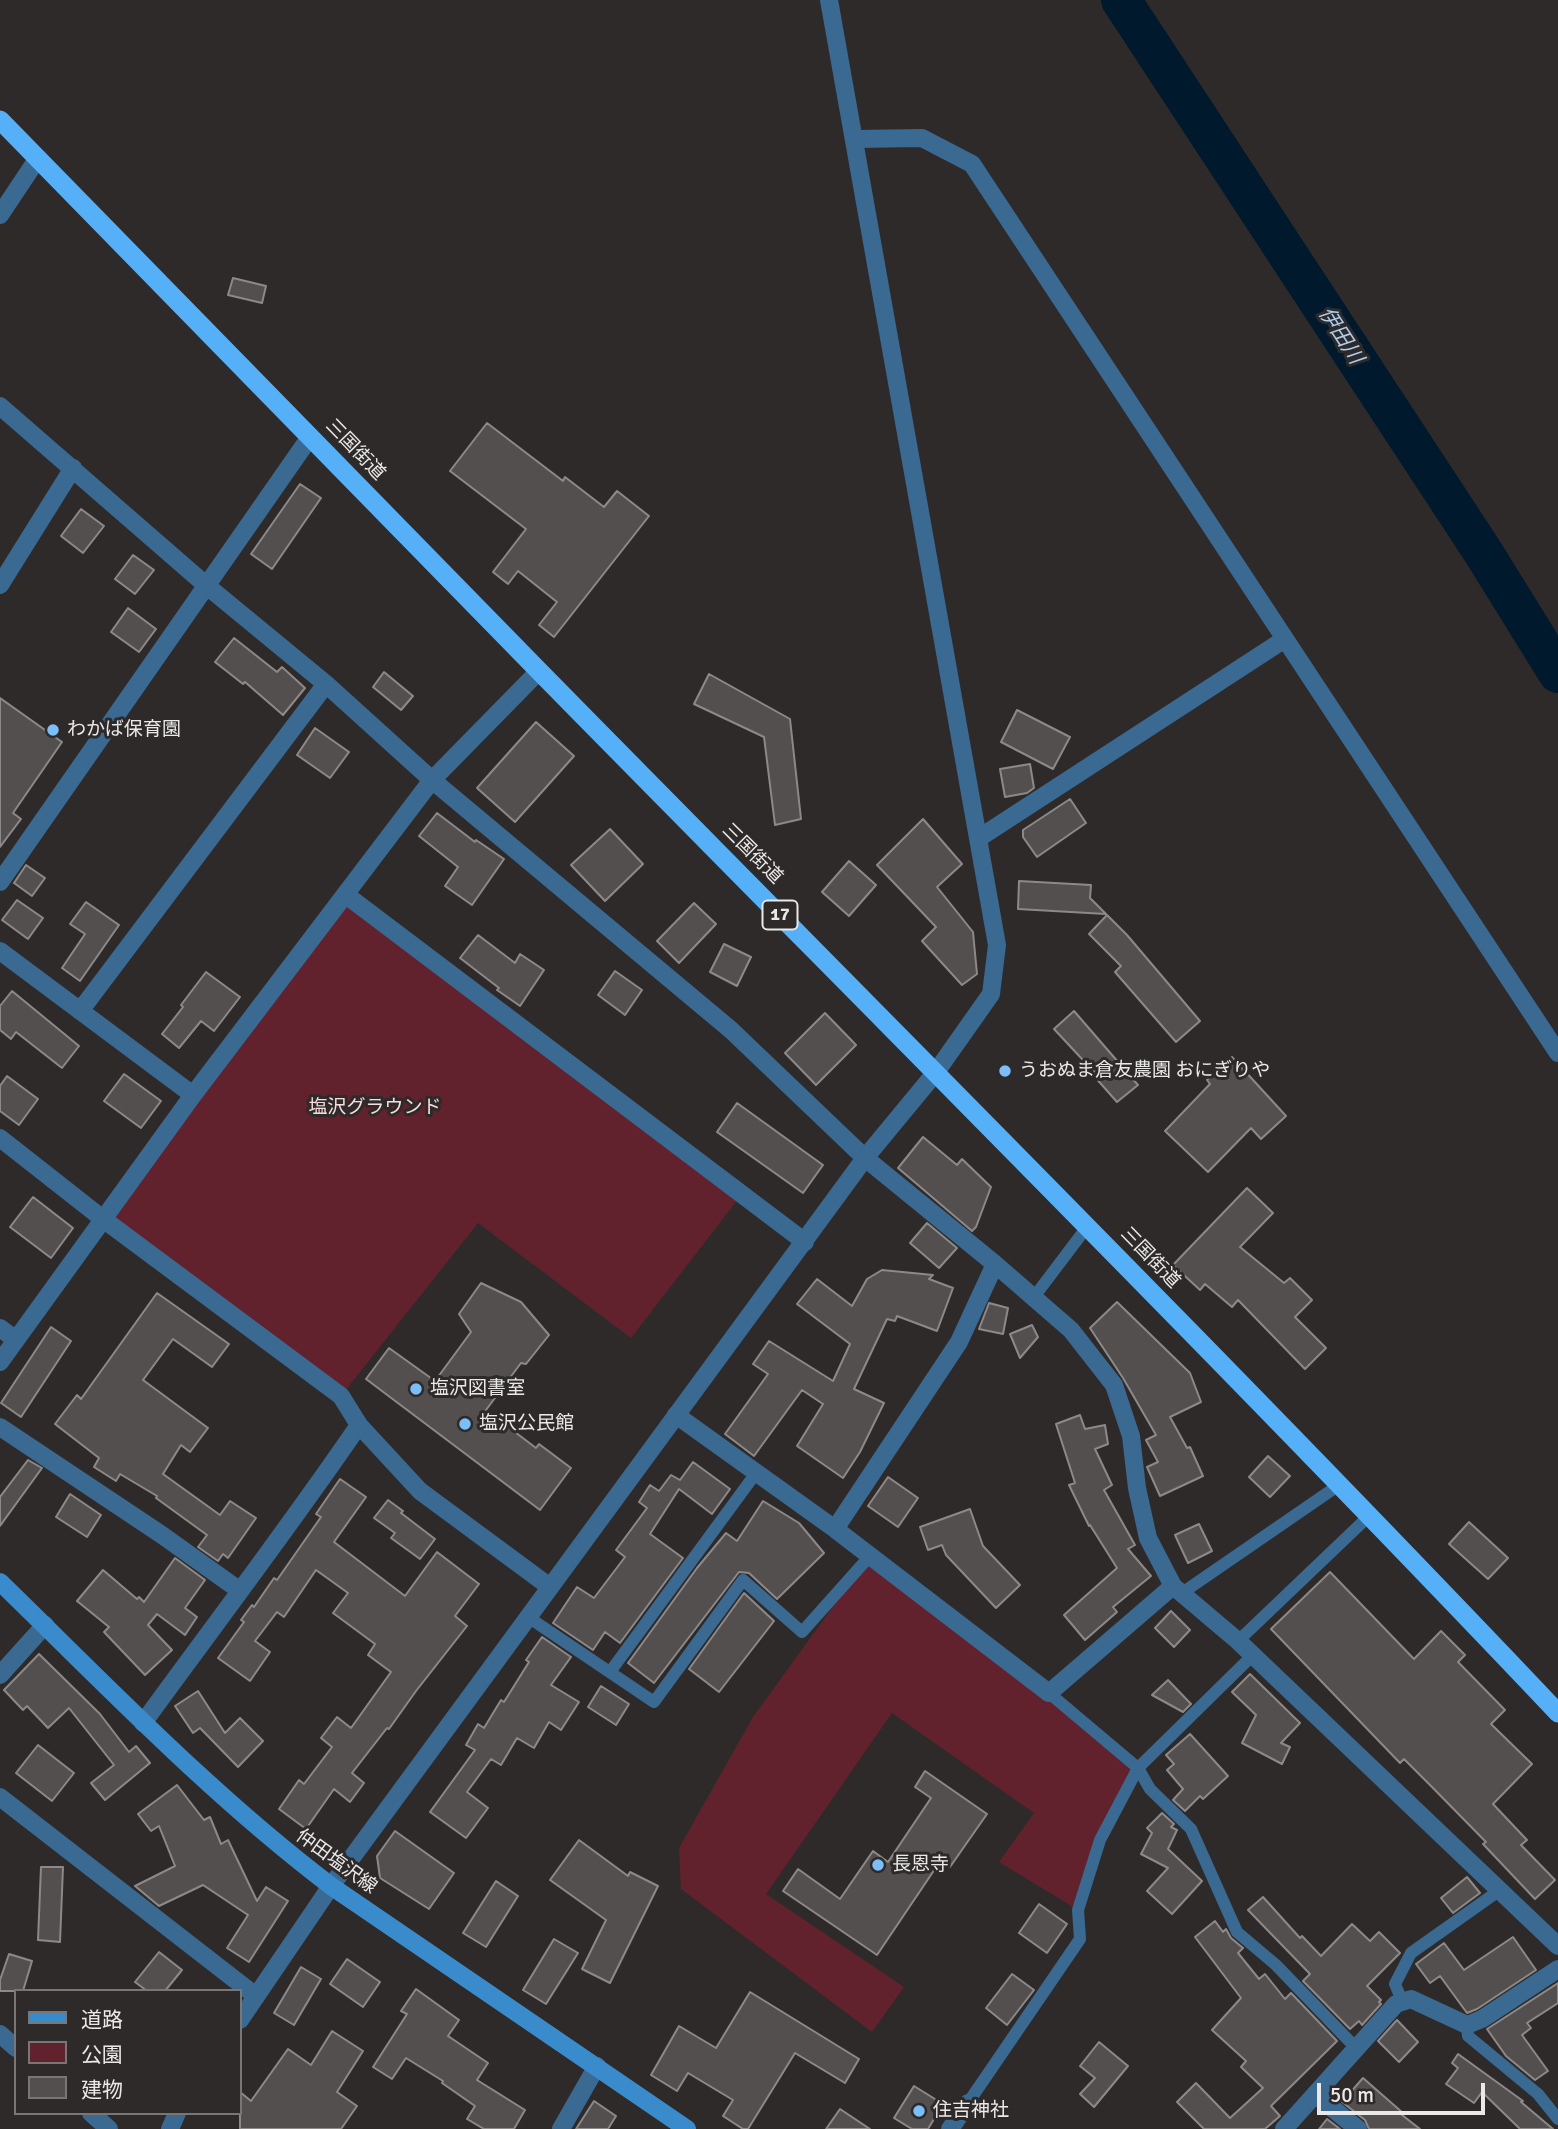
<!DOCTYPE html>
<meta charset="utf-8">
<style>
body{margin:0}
#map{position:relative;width:1558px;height:2129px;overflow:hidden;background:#2e2a2a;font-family:Signika,"Noto Sans JP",sans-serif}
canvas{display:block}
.legend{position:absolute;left:14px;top:1989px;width:228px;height:126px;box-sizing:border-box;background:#2e2a2a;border:2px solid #797676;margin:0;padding:9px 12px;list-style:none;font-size:21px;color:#eae8e8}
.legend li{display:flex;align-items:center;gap:14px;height:35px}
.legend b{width:35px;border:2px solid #797676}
.scale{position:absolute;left:1317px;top:2083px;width:168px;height:32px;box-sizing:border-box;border:4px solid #eae8e8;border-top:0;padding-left:9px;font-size:21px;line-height:24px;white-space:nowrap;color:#eae8e8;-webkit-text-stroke:5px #2e2a2a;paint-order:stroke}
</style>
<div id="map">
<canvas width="1558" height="2129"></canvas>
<ul class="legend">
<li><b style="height:9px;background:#3a8bcc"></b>道路</li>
<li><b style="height:19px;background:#61222d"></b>公園</li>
<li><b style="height:19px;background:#534f4f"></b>建物</li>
</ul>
<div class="scale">50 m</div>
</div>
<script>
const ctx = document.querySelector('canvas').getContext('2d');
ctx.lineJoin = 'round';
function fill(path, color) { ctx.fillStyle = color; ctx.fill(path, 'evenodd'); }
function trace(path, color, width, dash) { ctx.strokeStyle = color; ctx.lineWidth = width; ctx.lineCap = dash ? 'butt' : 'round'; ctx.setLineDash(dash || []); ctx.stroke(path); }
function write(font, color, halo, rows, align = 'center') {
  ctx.font = font + ' Signika,"Noto Sans JP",sans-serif'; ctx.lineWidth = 6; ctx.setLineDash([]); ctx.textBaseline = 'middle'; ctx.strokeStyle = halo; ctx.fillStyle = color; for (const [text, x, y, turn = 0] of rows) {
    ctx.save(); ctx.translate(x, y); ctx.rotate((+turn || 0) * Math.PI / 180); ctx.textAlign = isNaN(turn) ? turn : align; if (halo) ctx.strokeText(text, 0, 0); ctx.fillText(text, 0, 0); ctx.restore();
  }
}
const green = new Path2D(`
 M346,895L742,1194L631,1338L478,1223L341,1396L103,1219Z
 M869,1557L1138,1768L1100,1840L1078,1910L999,1862L1034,1813L892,1713L766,1894L904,1987L872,2032L681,1889L679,1848L753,1717Z`);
const river = new Path2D(`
 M1121,0L1483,552L1558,673`);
const building = new Path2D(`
 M233,278L266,286L262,303L228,295Z
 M487,423L563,481L565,477L604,507L617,491L649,516L554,637L539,625L557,602L518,571L508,584L493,572L526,529L450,471Z
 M300,484L321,498L272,569L251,554Z
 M81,509L104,526L83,553L61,536Z
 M133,555L154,570L135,594L115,579Z
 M128,608L156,629L139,652L111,632Z
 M234,638L277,672L282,667L305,688L283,715L245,682L243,684L215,662Z
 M384,672L413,696L401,710L373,687Z
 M709,674L790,719L801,819L775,825L764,737L694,704Z
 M0,698L62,742L13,813L21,819L0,847Z
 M1017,710L1070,737L1053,769L1001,742Z
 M536,722L574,756L515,822L477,788Z
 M315,728L349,752L330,778L297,755Z
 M1030,764L1034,788L1027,793L1005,797L1000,769Z
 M1070,799L1086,823L1037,857L1023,837V830Z
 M437,813L475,842L476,840L504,859L472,905L445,886L458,867L419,836Z
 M923,819L962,864L937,887L973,932L977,974L962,985L922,941L936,927L877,865Z
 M610,829L643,864L605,901L571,865Z
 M849,861L876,885L849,916L822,892Z
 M26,865L45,878L32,896L14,883Z
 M1019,881L1091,885L1090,898L1106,914L1018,909Z
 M17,900L43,918L28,939L2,920Z
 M86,902L119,925L80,981L62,968L85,934L70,924Z
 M694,903L716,924L679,963L657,941Z
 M1107,915L1127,935L1200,1021L1176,1042L1115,972L1121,966L1089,934Z
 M478,935L515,963L520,954L544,970L520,1006L497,990L499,988L460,958Z
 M724,944L751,957L737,986L710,972Z
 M615,971L642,990L625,1015L598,995Z
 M206,972L240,997L214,1031L201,1021L179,1048L162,1034L183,1007L181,1005Z
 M12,991L79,1046L62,1068L16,1032L11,1039L0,1030V1006Z
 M1074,1011L1138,1085L1117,1102L1094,1076L1096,1074L1054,1029Z
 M825,1013L856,1045L816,1085L785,1053Z
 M1232,1057L1286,1116L1261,1139L1251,1128L1208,1172L1165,1131L1210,1084L1207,1080Z
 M124,1074L161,1101L141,1128L104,1101Z
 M7,1076L38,1099L19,1125L0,1111V1086Z
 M737,1103L823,1165L803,1193L717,1132Z
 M923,1137L957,1165L962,1159L991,1187L976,1227L972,1231L898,1168Z
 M1247,1188L1273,1213L1240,1247L1284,1283L1290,1278L1312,1300L1295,1317L1326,1348L1305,1369L1238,1300L1232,1307L1205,1284L1200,1290L1173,1265Z
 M33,1197L73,1228L51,1258L10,1227Z
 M927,1223L957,1248L939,1268L910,1243Z
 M882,1270L933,1275L929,1279L953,1288L937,1331L897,1316L895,1321L887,1319L854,1389L884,1403L860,1452L843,1478L797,1446L823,1404L802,1390L754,1456L725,1434L768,1374L753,1364L769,1341L833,1381L850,1344L797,1304L817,1279L852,1306L867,1279Z
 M481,1283L521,1302L549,1335L526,1364L521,1363L486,1410L536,1448L539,1444L571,1468L540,1510L366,1379L389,1348L435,1381L471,1332L459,1314Z
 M157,1293L229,1344L212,1367L173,1339L143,1380L208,1428L190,1452L181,1445L163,1474L220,1515L230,1501L256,1518L228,1558L223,1554L218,1561L198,1547L207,1535L156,1498L157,1496L120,1474L116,1481L94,1467L99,1458L55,1424L77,1395L81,1399Z
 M1117,1302L1190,1373L1201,1402L1170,1417L1187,1448L1190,1447L1203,1476L1160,1496L1147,1467L1158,1462L1146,1440L1156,1435L1123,1378L1090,1328Z
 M989,1303L1008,1308L1003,1334L979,1329Z
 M1032,1325L1038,1337L1020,1358L1010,1334Z
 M51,1327L71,1341L21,1417L1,1403Z
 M1080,1415L1085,1429L1105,1425L1108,1444L1095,1449L1112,1485L1104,1490L1135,1545L1128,1549L1151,1576L1113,1607L1117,1612L1085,1640L1064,1615L1117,1568L1090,1525L1089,1526L1069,1485L1075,1483L1056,1424Z
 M1268,1456L1290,1476L1270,1497L1249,1477Z
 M28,1460L42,1468L0,1526V1497Z
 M693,1462L730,1489L712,1514L679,1489L650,1534L683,1558L620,1643L605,1632L593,1650L553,1623L577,1587L594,1598L625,1557L616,1550L647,1508L639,1502L650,1485L659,1491L671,1475L680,1480Z
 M888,1477L918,1498L898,1527L868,1506Z
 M340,1479L366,1497L334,1542L405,1596L437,1552L479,1584L455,1616L467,1626L416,1691L389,1729L387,1728L352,1773L364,1783L350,1802L334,1789L306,1829L279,1809L299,1780L304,1784L332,1747L321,1738L337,1717L351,1728L391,1672L368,1655L375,1644L333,1613L348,1593L316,1570L284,1617L277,1612L255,1641L270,1652L250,1681L218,1658L244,1622L241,1620L252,1605L254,1607L274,1578L277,1580L321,1517L316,1514Z
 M70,1494L101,1515L87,1537L56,1517Z
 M388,1500L403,1511L401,1513L435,1539L420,1559L391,1538L395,1533L374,1518Z
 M763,1501L799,1523L824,1553L777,1599L749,1573L739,1572L654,1683L628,1663L697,1568L726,1533L737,1541Z
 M970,1509L983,1546L1020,1585L996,1608L946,1555L942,1545L928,1550L920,1527Z
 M1469,1522L1508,1558L1488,1579L1449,1544Z
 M1199,1524L1212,1551L1188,1563L1175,1535Z
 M175,1558L205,1580L185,1608L197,1617L185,1635L157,1614L148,1625L172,1650L145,1675L104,1632L109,1627L77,1601L103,1570L137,1599L139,1597L144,1602Z
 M1330,1572L1414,1659L1441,1631L1465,1655L1458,1662L1505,1710L1491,1724L1532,1764L1493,1804L1527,1840L1521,1845L1555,1880L1535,1899L1483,1844L1486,1842L1430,1785L1404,1759L1400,1763L1271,1629Z
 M744,1593L774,1621L719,1692L689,1669Z
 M1171,1611L1190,1630L1174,1647L1155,1628Z
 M542,1637L571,1657L551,1685L579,1702L561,1730L549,1722L534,1748L517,1738L501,1765L491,1759L467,1792L488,1808L466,1838L430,1812L475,1750L466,1745L478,1724L484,1728L501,1700L504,1702L529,1662L526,1660Z
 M39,1654L100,1714L129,1752L136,1746L150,1763L105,1800L91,1783L114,1765L69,1708L48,1728L27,1706L23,1710L4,1690Z
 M1250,1674L1300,1723L1281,1743L1290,1747L1282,1764L1242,1743L1256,1715L1232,1692Z
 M1168,1680L1191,1704L1183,1712L1152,1695Z
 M601,1686L629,1704L616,1725L588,1707Z
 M198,1691L225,1733L240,1718L263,1741L238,1767L200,1728L193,1733L175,1706Z
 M1190,1734L1228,1776L1203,1799L1200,1796L1185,1811L1173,1800L1183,1789L1167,1770L1174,1764L1166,1755Z
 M38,1745L74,1773L52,1801L16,1773Z
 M925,1771L987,1814L950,1867L941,1860L877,1955L783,1891L798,1869L840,1899L873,1851L888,1862L931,1798L915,1787Z
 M177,1785L204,1820L210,1817L221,1844L228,1840L257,1901L266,1887L288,1901L249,1962L227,1948L248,1915L203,1885L159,1906L135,1886L175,1866L159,1826L151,1831L138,1814Z
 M1162,1813L1174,1824L1171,1827L1177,1830L1168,1849L1202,1881L1172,1914L1147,1891L1168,1868L1141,1854L1152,1833L1147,1828Z
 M395,1831L454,1873L429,1909L380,1878L377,1856Z
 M579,1840L628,1876L630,1872L658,1886L610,1983L582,1969L606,1920L550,1880Z
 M41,1867H63L60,1942L38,1940Z
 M1467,1877L1480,1893L1453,1913L1441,1898Z
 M496,1881L518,1896L486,1947L463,1933Z
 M1263,1897L1300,1938L1302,1936L1321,1956L1352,1924L1370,1941L1379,1932L1400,1953L1367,1986L1381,2000L1379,2002L1381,2004L1362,2025L1359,2021L1350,2029L1303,1981L1310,1974L1248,1910Z
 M1039,1904L1067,1924L1047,1953L1019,1933Z
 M1215,1921L1223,1932L1226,1929L1231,1938L1243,1948L1238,1953L1259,1979L1265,1974L1285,1999L1291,1993L1337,2041L1271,2106L1280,2116L1265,2129H1204L1177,2102L1196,2083L1230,2118L1263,2088L1241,2067L1246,2061L1212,2030L1241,1998L1195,1937Z
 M1513,1937L1536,1970L1477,2009L1467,2013L1440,1976L1430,1983L1416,1964L1444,1943L1464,1970Z
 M554,1939L578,1953L546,2004L523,1990Z
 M159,1952L182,1970L165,1991H147L135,1982Z
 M9,1954L32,1961L23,1991H0V1980Z
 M347,1959L380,1982L363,2007L330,1984Z
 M301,1967L321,1979L294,2025L274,2013Z
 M1012,1974L1034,1990L1007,2025L986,2008Z
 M1558,1983V2003L1527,2023L1531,2028L1522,2035L1548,2071L1535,2080L1506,2056L1487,2029Z
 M416,1989L459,2020L448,2036L488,2063L477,2080L525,2110L514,2129H484L467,2119L475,2106L442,2083L443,2081L406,2058L392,2079L373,2067L407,2014L401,2011Z
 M750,1992L859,2059L845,2083L795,2053L748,2129H743L723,2116L733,2100L688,2073L677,2091L651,2075L679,2026L716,2048Z
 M1397,2020L1418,2042L1399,2062L1378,2041Z
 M332,2031L363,2051L337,2092L357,2106L341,2129H240V2092L251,2101L288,2049L311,2065Z
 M1099,2042L1128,2066L1094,2107L1080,2094L1095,2078L1080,2066Z
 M1458,2054L1523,2101L1521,2102L1553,2129H1520L1482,2092L1474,2103L1446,2084L1458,2068L1452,2063Z
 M1363,2078L1403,2113L1402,2115L1420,2129H1369L1365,2120L1342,2102Z
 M914,2086L943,2104L928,2129H912L894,2118Z
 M594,2101L616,2116L608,2129H576Z
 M840,2109L870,2129H826Z
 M1327,2119L1340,2129H1319Z`);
const service = new Path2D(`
 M1034,1297L1087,1227
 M1182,1593L1339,1485
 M528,1617L654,1702L743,1580L802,1632L869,1557
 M1238,1641L1370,1515
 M1253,1655L1138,1768L1150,1789L1191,1829L1237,1932L1276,1965L1357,2049
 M610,1672L756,1473
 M1403,2003L1395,1984L1411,1953L1500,1890
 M1467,2025L1468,2036L1538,2094L1558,2119
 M968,2103L1080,1939L1078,1910L1100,1840L1138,1768L1049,1693`);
const minor = new Path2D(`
 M855,139L922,138L972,164L1558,1053
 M0,406L207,586L326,684L432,780L731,1030L865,1158L995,1264L1071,1330L1114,1385L1131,1436L1137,1488L1148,1538L1173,1586L1238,1641L1558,1946
 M0,585L73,468
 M979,838L1285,639
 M0,882L310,437
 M346,895L805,1242
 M0,951L193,1095
 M80,1011L326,684
 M0,1138L103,1219L341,1396L359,1425
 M0,1328L16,1340
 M0,1362L193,1095L432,780L539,671
 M676,1415L835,1529L1049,1693L1173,1586
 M0,1427L162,1535L239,1590
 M835,1529L959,1342L995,1264
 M0,1675L45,1625
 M143,1723C215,1624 290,1526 359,1425L420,1491L550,1587
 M0,1797L256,1996
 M0,2034L16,2048
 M1316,2095L1358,2129
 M91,2113L109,2129
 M561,2129L597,2066
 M950,2129L968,2103
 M1284,2129L1396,2004L1411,1999L1467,2025L1482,2019L1558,1969`);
const tertiary = new Path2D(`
 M0,215L38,158
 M240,2020L331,1886L865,1158L936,1072L991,994L997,945L829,0
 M170,2129L177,2113`);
const secondary = new Path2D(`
 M0,1582C107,1686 211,1795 331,1886L687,2129`);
const trunk = new Path2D(`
 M0,120C181,303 359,489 540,672C880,1018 1224,1361 1558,1713`);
const markers = [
 [53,730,7,"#7bbef8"],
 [1005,1071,7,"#7bbef8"],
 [416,1389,7,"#7bbef8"],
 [465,1424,7,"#7bbef8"],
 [878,1865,7,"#7bbef8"],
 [919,2111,7,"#7bbef8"]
];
const shields = [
 [780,915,35]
];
const shieldNames = [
 ["17",780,915]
];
const streetNames = [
 ["三国街道",355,450,46],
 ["三国街道",752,854,45],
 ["三国街道",1150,1258,46],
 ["仲田塩沢線",336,1862,36]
];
const poiNames = [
 ["わかば保育園",67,730],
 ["うおぬま倉友農園 おにぎりや",1019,1071],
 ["塩沢図書室",430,1389],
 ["塩沢公民館",479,1424],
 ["長恩寺",892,1865],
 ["住吉神社",933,2111]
];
const parkNames = [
 ["塩沢グラウンド",375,1108]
];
const waterNames = [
 ["伊田川",1340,336,57]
];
fill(green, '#61222d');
trace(river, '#01192c', 40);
fill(building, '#534f4f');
trace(building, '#8d8989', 2);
trace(service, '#3a6992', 12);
trace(minor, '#3a6992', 18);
trace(tertiary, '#3a6992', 18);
trace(secondary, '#3a8bcc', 18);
trace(trunk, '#56b0f8', 19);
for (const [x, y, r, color] of markers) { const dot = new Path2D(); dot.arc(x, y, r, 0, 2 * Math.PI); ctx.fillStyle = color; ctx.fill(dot); trace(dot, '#2e2a2a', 2.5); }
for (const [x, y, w] of shields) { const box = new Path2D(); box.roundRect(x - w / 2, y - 14.5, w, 29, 5); ctx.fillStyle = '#2e2a2a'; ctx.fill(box); trace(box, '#eae8e8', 2); }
write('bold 18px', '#eae8e8', null, shieldNames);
write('19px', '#eae8e8', '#2e2a2a', streetNames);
write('19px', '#eae8e8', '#2e2a2a', poiNames, 'left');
write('19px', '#f7dcde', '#2e2a2a', parkNames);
write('italic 21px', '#a9cef0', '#2e2a2a', waterNames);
</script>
